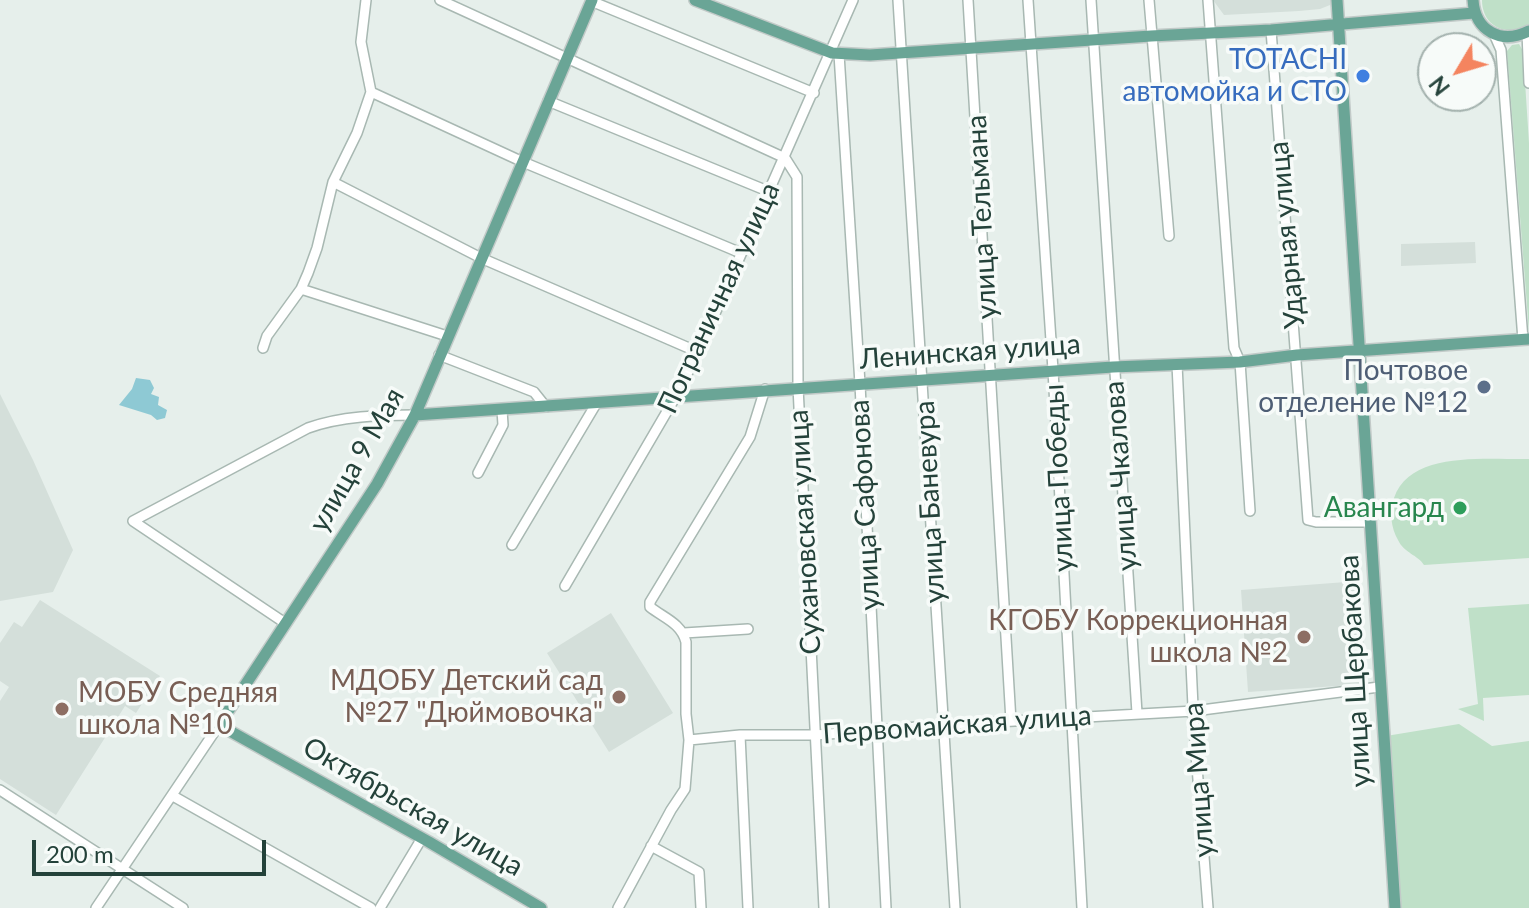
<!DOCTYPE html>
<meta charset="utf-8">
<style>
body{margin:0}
#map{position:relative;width:1529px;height:908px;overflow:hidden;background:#e6efeb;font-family:Lato,sans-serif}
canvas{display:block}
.north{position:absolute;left:1417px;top:32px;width:80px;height:80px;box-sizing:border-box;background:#f7fbf9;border:2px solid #a3b1ad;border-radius:50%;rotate:232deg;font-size:22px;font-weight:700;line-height:32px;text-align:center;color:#24423a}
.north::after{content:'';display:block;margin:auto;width:28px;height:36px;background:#f4845f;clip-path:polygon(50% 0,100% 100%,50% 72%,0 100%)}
.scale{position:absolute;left:32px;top:840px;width:234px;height:36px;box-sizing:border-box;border:4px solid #24423a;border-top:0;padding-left:10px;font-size:24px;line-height:28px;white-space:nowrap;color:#24423a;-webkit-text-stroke:6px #f7fbf9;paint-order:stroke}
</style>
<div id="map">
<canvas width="1529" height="908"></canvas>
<div class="north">N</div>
<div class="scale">200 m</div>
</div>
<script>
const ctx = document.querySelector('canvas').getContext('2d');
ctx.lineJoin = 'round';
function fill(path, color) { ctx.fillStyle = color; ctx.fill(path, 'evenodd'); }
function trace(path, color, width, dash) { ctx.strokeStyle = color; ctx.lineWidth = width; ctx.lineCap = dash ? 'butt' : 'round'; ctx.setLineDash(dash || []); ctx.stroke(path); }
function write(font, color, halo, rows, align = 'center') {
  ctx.font = font + ' Lato,sans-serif'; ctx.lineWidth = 7; ctx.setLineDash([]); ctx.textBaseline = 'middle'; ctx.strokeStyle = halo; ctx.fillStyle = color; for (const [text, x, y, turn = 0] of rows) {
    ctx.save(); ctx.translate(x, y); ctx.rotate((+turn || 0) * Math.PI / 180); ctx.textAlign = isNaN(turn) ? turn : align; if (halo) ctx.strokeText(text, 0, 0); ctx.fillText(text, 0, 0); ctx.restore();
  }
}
const built = new Path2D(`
 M1213,0H1330V5L1320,9L1299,11L1224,15Z
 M1475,242L1476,263L1401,266V244Z
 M0,394L33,460L73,550L53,592L0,601Z
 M1359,581L1367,684L1248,692L1241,590Z
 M40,600L160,676L136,713L125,706L56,815L0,779V701L9,687L0,681V643L14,622L22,627Z
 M611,613L673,713L609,752L547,653Z`);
const green = new Path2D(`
 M1482,0H1529V24C1508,38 1482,27 1482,0Z
 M1519,44L1523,51L1529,143V331L1507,51L1512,45Z
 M1529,459V558L1424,565C1418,555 1404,553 1398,540C1391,528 1389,511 1394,498C1410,450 1488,460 1529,459Z
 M1529,604V695L1483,698L1484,721L1458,709L1478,704L1468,608Z
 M1459,724L1492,746L1529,741V908H1397L1386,736Z`);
const water = new Path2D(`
 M136,378L150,380L154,388L151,394L159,397L158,405L167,410L165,418L157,420L151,415L119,405L132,389Z`);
const minor = new Path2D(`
 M440,0L785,158L797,177L798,387L824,908
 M898,0L955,908
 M968,0L1011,721
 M1028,0L1053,370L1082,908
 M1091,0L1137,713
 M1149,0L1169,236
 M1208,0L1234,348L1240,362L1250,511
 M591,1L814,93
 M1271,30L1308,520L1316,522H1371
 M1527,32L1529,83
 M1494,34L1501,50L1523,340
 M839,54L860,384L886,908
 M371,92L523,162L741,253
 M548,101L770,192
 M333,182L481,258L698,352
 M301,289L447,336
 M263,348L267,336L301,289L308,273L317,248L333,182L357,133L371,92L361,42L366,0
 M439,355L534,392L546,407
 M1177,364L1194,728L1208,908
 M478,473L503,425L502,410
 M133,521L308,428C341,416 380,415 415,415
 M133,521L285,623
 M512,545L596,404
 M565,586L676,396L698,352L853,0
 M684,633L748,629
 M740,735L748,908
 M689,740L740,735H816L943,725L1194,711L1379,687
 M0,790L183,908
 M173,796L371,908
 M651,846L699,872L701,908
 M96,908L219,725
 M380,908L422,838
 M618,908L671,810L685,789L689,740L686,714V642C681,623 664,618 650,607V602L750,437L765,389`);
const major = new Path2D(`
 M695,0L832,53L870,55L1151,36L1271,30L1474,13
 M1337,0L1395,908
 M1473,0C1475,31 1501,45 1529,31
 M415,415L1113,367L1240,362L1297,355L1529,339
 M541,908L429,842L219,725L377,484L415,415L592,0`);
const markers = [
 [1363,76,8,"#3f7fe0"],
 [1484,387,8,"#5c6f8a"],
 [1460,508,8,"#2e9e5b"],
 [1304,637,8,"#8d6e63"],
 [619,697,8,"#8d6e63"],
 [62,709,8,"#8d6e63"]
];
const shopNames = [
 ["TOTACHI",1347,60],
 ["автомойка и СТО",1347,92]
];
const streetNames = [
 ["улица Тельмана",982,217,-93],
 ["Ударная улица",1287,235,-95],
 ["Пограничная улица",719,298,-65],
 ["Ленинская улица",970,352,-4],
 ["улица 9 Мая",357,460,-60],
 ["улица Чкалова",1121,476,-94],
 ["улица Победы",1059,478,-93],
 ["улица Баневура",930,502,-93],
 ["улица Сафонова",865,505,-93],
 ["Сухановская улица",805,532,-93],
 ["улица Щербакова",1355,671,-93],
 ["Первомайская улица",957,725,-4],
 ["улица Мира",1199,780,-94],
 ["Октябрьская улица",413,807,30]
];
const serviceNames = [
 ["Почтовое",1468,371],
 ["отделение №12",1468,403]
];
const leisureNames = [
 ["Авангард",1444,508]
];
const educationNames = [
 ["КГОБУ Коррекционная",1288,621],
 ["школа №2",1288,653],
 ["МДОБУ Детский сад",603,681],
 ["№27 \"Дюймовочка\"",603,713],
 ["МОБУ Средняя",78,693,"left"],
 ["школа №10",78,725,"left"]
];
fill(built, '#d4dfda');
fill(green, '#bfe0c8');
fill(water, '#8ec9d4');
trace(minor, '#a8b8b2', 12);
trace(major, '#c2cac8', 14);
trace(minor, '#fff', 9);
trace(major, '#6aa596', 11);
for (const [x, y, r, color] of markers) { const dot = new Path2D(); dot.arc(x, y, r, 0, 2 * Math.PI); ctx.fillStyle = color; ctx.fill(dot); trace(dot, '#f7fbf9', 3); }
write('28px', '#366cbe', '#f7fbf9', shopNames, 'right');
write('28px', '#24423a', '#f7fbf9', streetNames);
write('28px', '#4e5e75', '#f7fbf9', serviceNames, 'right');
write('28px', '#27864d', '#f7fbf9', leisureNames, 'right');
write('28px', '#785e54', '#f7fbf9', educationNames, 'right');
</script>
